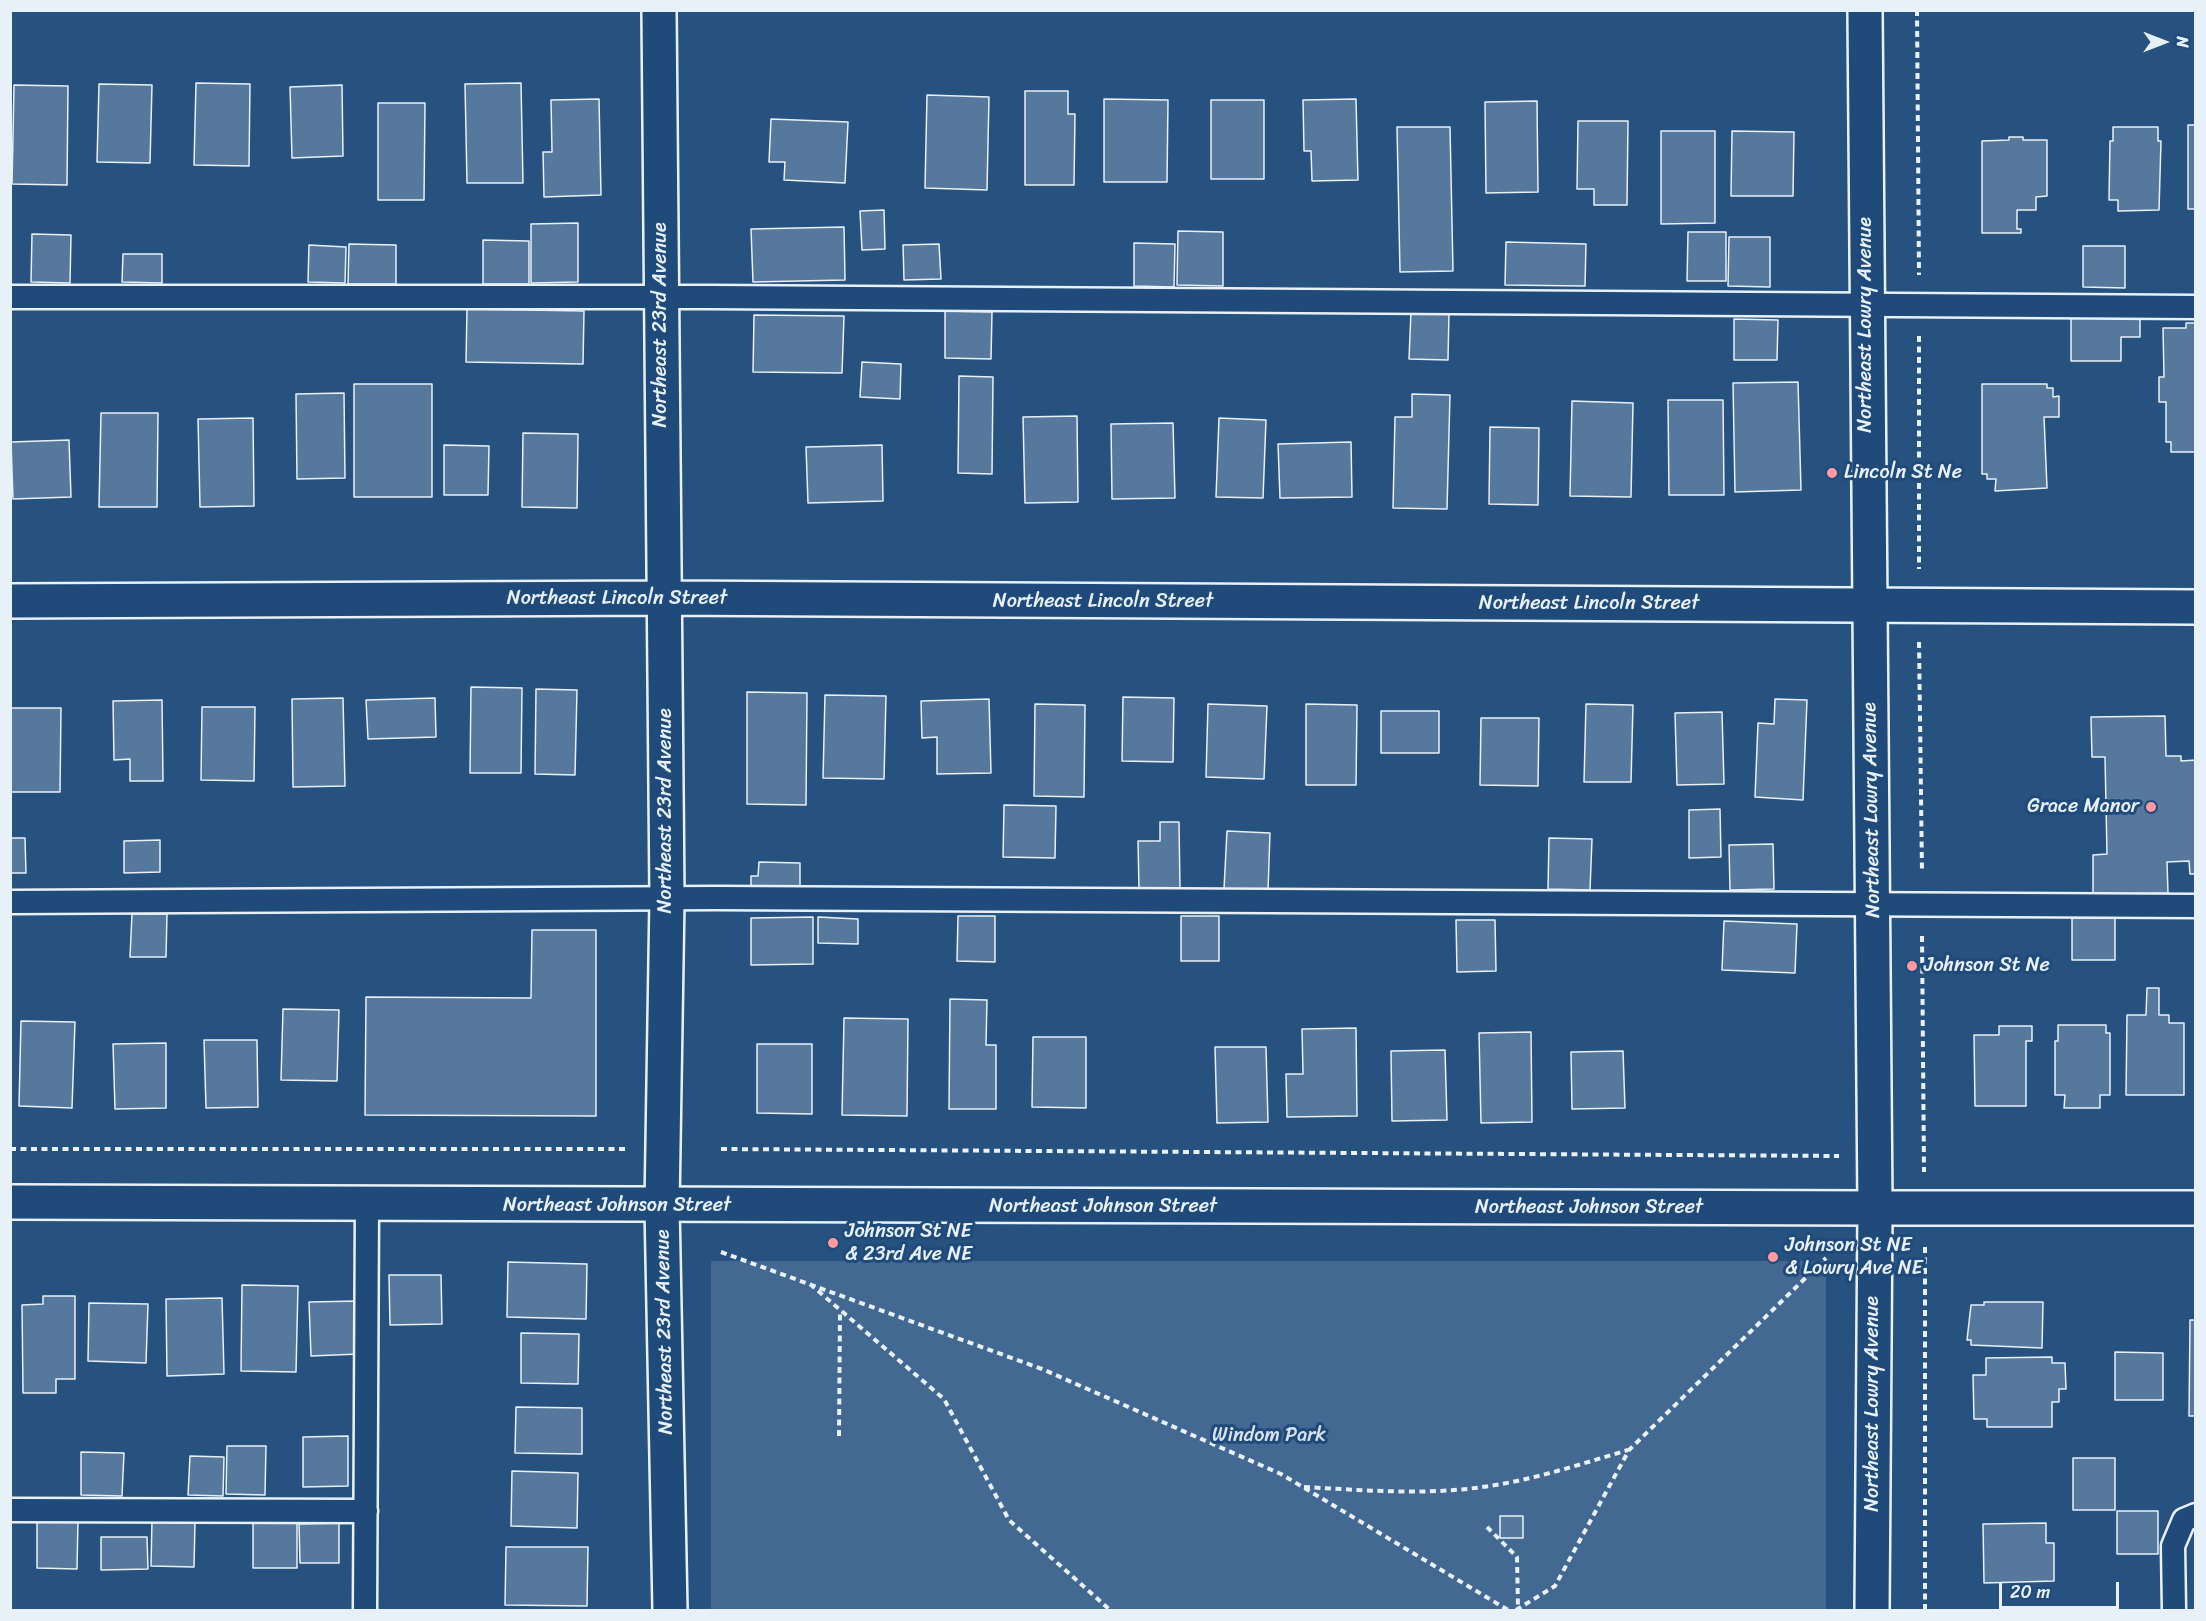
<!DOCTYPE html>
<style>
body{margin:0}
#map{position:relative;width:2206px;height:1621px;overflow:hidden;background:#27517f;font-family:Sriracha,sans-serif}
canvas{display:block}
.frame{position:absolute;inset:0;border:12px solid #e8f1f8;pointer-events:none}
.north{position:absolute;left:2134px;top:12px;width:60px;height:60px;-webkit-text-stroke:4px #1f4a7a;paint-order:stroke;rotate:90deg;font-size:16px;font-weight:700;line-height:24px;text-align:center;color:#e8f1f8}
.north::after{content:'';display:block;margin:auto;width:21px;height:27px;background:#e8f1f8;clip-path:polygon(50% 0,100% 100%,50% 72%,0 100%)}
.scale{position:absolute;left:1999px;top:1582px;width:120px;height:27px;box-sizing:border-box;border:3px solid #e8f1f8;border-top:0;padding-left:8px;font-size:18px;line-height:21px;white-space:nowrap;color:#e8f1f8;-webkit-text-stroke:4px #1f4a7a;paint-order:stroke}
</style>
<div id="map">
<canvas width="2206" height="1621"></canvas>
<div class="frame"></div>
<div class="north">N</div>
<div class="scale">20 m</div>
</div>
<script>
const ctx = document.querySelector('canvas').getContext('2d');
ctx.lineJoin = 'round';
function fill(path, color) { ctx.fillStyle = color; ctx.fill(path, 'evenodd'); }
function trace(path, color, width, dash) { ctx.strokeStyle = color; ctx.lineWidth = width; ctx.lineCap = dash ? 'butt' : 'round'; ctx.setLineDash(dash || []); ctx.stroke(path); }
function write(font, color, halo, rows, align = 'center') {
  ctx.font = font + ' Sriracha,sans-serif'; ctx.lineWidth = 6; ctx.setLineDash([]); ctx.textBaseline = 'middle'; ctx.strokeStyle = halo; ctx.fillStyle = color; for (const [text, x, y, turn = 0] of rows) {
    ctx.save(); ctx.translate(x, y); ctx.rotate((+turn || 0) * Math.PI / 180); ctx.textAlign = isNaN(turn) ? turn : align; if (halo) ctx.strokeText(text, 0, 0); ctx.fillText(text, 0, 0); ctx.restore();
  }
}
const green = new Path2D(`
 M711,1261H1826V1610H711Z`);
const building = new Path2D(`
 M196,83L250,84L249,166L194,165Z
 M521,83L523,183H467L465,84Z
 M99,84L152,85L150,163L97,162Z
 M14,85L68,86L67,185L12,184Z
 M342,85L343,156L292,158L290,87Z
 M1025,91H1068V114H1075L1074,185H1025Z
 M927,95L989,97L987,190L925,188Z
 M599,99L601,195L544,197L543,152H552L551,100Z
 M1104,99L1168,100L1167,182H1104Z
 M1356,99L1358,180L1312,181L1311,151H1304L1303,100Z
 M1211,100H1264V179H1211Z
 M1537,101L1538,192L1486,193L1485,102Z
 M378,103H425L424,200H378Z
 M771,119L848,122L845,183L784,180L785,162H769Z
 M1578,121H1628L1627,205H1594V189H1577Z
 M2188,125H2196V209H2188Z
 M1397,127H1450L1453,271L1400,272Z
 M2113,127H2158V141H2161L2159,210L2118,211V200H2109L2110,141H2113Z
 M1661,131H1715V223L1661,224Z
 M1732,131L1794,132L1793,196H1731Z
 M2009,137H2023V140H2047V196L2036,197V210H2017V229H2021V233H1982V141L2009,140Z
 M884,210L885,249L862,250L860,211Z
 M578,223V282L531,283V224Z
 M844,227L845,280L753,282L751,229Z
 M1178,231L1223,232V286L1177,285Z
 M1688,232H1726V281H1687Z
 M32,234L71,235L70,283L31,282Z
 M1729,237H1770V287L1728,286Z
 M483,240L529,241V284H483Z
 M1506,242L1586,244L1585,286L1505,285Z
 M1134,243L1175,244L1174,287L1134,286Z
 M349,244L396,245V284H348Z
 M939,244L941,279L904,280L903,245Z
 M309,245L346,247L345,283L308,282Z
 M2083,246H2125V288L2083,287Z
 M123,254H162V283L122,282Z
 M467,309L584,311L583,364L466,362Z
 M945,311L992,312L991,359L945,358Z
 M1411,311L1449,312L1448,360L1409,359Z
 M2071,314L2140,315V337H2121V361H2071Z
 M754,315L844,316L842,373L753,372Z
 M1734,319L1778,320L1777,360H1734Z
 M2186,323H2196V452H2171V442H2166V402H2159V377H2164L2163,328H2186Z
 M862,362L901,364L900,399L860,397Z
 M959,376L993,377L992,474L958,473Z
 M1798,382L1801,490L1735,492L1733,383Z
 M354,384H432V497H354Z
 M1982,384H2047V388H2053V397L2059,396V417H2044L2047,488L1995,491L1996,479H1987V474H1982Z
 M344,393L345,478L297,479L296,394Z
 M1412,394L1450,395L1447,509L1393,508L1395,417H1412Z
 M1668,400H1723L1724,495H1669Z
 M1572,401L1633,403L1631,497L1570,496Z
 M101,413H158L157,507H99Z
 M1077,416L1078,502L1025,503L1023,417Z
 M253,418L254,506L200,507L198,419Z
 M1219,418L1266,420L1263,498L1216,497Z
 M1173,423L1175,498L1112,499L1111,424Z
 M1490,427L1539,428L1538,505L1489,504Z
 M523,433L578,434L577,508L522,507Z
 M69,440L71,497L13,499L11,442Z
 M1351,442L1352,497L1280,498L1278,444Z
 M444,445L489,446L488,495H444Z
 M882,445L883,501L808,503L806,447Z
 M471,687L522,688L521,773H470Z
 M536,689L577,690L575,775L535,774Z
 M747,692L807,693L806,805L747,804Z
 M825,695L886,696L884,779L823,778Z
 M1123,697L1174,698L1173,762L1122,761Z
 M343,698L345,786L293,787L292,699Z
 M435,698L436,737L368,739L366,700Z
 M989,699L991,773L937,774V737L922,738L921,701Z
 M1775,699L1807,700L1803,800L1755,797L1758,723L1774,724Z
 M162,700L163,781H130V759L114,760L113,701Z
 M1035,704L1085,705L1084,797L1034,796Z
 M1208,704L1267,706L1264,779L1206,777Z
 M1306,704L1357,705L1356,785H1306Z
 M1586,704L1633,705L1631,782H1584Z
 M202,707H255L254,781L201,780Z
 M10,708H61L60,792H10Z
 M1381,711H1439V753H1381Z
 M1722,712L1724,784L1677,785L1675,713Z
 M2165,716L2166,756H2181V761L2196,760V874H2190L2189,861L2167,862L2168,893L2093,895V855L2107,854L2105,757H2092L2091,717Z
 M1481,718H1539L1538,786L1480,785Z
 M1004,805L1056,806L1055,858L1003,857Z
 M1720,809L1721,857L1689,858V810Z
 M1160,822H1179L1180,889L1139,890L1138,841H1160Z
 M1227,831L1270,833L1268,891L1224,889Z
 M10,838H25L26,873H10Z
 M1549,838L1592,839L1590,890L1548,889Z
 M160,840V872L124,873V841Z
 M1773,844L1774,889L1730,890L1729,845Z
 M759,862L800,863V889L751,888V876H758Z
 M132,914H167L166,957H130Z
 M958,916H995V962L957,961Z
 M1181,916H1219V961H1181Z
 M813,917V964L751,965V918Z
 M818,917L858,919V944L818,943Z
 M2072,918H2115V960H2072Z
 M1456,920H1495L1496,971L1457,972Z
 M1724,921L1797,924L1795,973L1722,970Z
 M532,930H596V1116L365,1115L366,997L531,998Z
 M2147,988H2159V1015H2169V1023H2184V1095H2126L2127,1015H2146Z
 M950,999L987,1000L986,1045H996V1109H949Z
 M283,1009L339,1010L337,1081L281,1080Z
 M844,1018L908,1019L907,1116L842,1115Z
 M21,1021L75,1022L72,1108L19,1106Z
 M2058,1025H2106V1033H2110V1095H2100V1108H2064L2065,1095H2055V1041H2058Z
 M1999,1026H2032V1041H2026V1106H1975L1974,1035H1999Z
 M1356,1028L1357,1116L1287,1117L1286,1074H1303L1302,1029Z
 M1531,1032L1532,1122L1481,1123L1479,1033Z
 M1033,1037H1086V1108L1032,1107Z
 M204,1040H257L258,1107L206,1108Z
 M166,1043V1108L115,1109L113,1044Z
 M757,1044H812V1114L757,1113Z
 M1215,1047H1266L1268,1122L1217,1123Z
 M1445,1050L1447,1120L1392,1121L1391,1051Z
 M1623,1051L1625,1108L1572,1109L1571,1052Z
 M508,1262L587,1264L586,1319L507,1317Z
 M389,1275H441L442,1324L390,1325Z
 M242,1285L298,1286L296,1372L241,1371Z
 M43,1296H75V1379H56V1393H23L22,1305L43,1304Z
 M222,1298L224,1374L167,1376L166,1299Z
 M358,1301L359,1354L311,1356L309,1302Z
 M1984,1302H2043L2042,1348L1971,1345V1340H1967L1971,1305H1984Z
 M89,1303L148,1304L146,1363L88,1361Z
 M2190,1320H2196V1416H2189Z
 M521,1333L579,1334L578,1384L521,1383Z
 M2115,1352L2163,1353V1400H2115Z
 M2052,1357V1363H2065L2066,1389H2059V1402H2052V1427H1987V1419H1974L1973,1375H1986V1358Z
 M516,1407L582,1408V1454L515,1453Z
 M348,1436V1486L303,1487V1437Z
 M227,1446H266L265,1495L226,1494Z
 M81,1452L124,1453L122,1496L81,1495Z
 M190,1456L224,1457L223,1496L188,1495Z
 M2073,1458H2115V1510H2073Z
 M512,1471L578,1473L577,1528L511,1526Z
 M2117,1511H2158V1554H2117Z
 M1500,1516H1523V1538H1500Z
 M37,1520L78,1521L77,1569L37,1568Z
 M152,1520L195,1522L194,1567L151,1566Z
 M253,1521H297V1568H253Z
 M339,1523V1563H300L299,1524Z
 M2046,1523V1543H2054V1581L1984,1583L1983,1524Z
 M101,1537H147L148,1569L101,1570Z
 M506,1547H588L587,1606L505,1605Z`);
const path = new Path2D(`
 M1917,10L1919,275
 M1919,336V569
 M1919,642L1922,872
 M1922,936L1924,1172
 M10,1149H625
 M721,1149L1839,1156
 M721,1252L1042,1369L1281,1474L1508,1610
 M810,1284L944,1399L1009,1520L1110,1610
 M839,1436L840,1310
 M1304,1487C1361,1490 1419,1495 1475,1488C1527,1482 1578,1465 1628,1450
 M1487,1527L1517,1557L1518,1608
 M1516,1610L1555,1586L1629,1450L1826,1258
 M1925,1610V1245`);
const service = new Path2D(`
 M10,297H710L2196,307
 M10,902L715,898L2196,906
 M10,1510L366,1511
 M365,1610L367,1205
 M2174,1610L2173,1546L2184,1520L2196,1515`);
const minor = new Path2D(`
 M659,10L667,898L662,1206L670,1610
 M10,601L664,598L2196,607`);
const tertiary = new Path2D(`
 M1875,1208H2196`);
const secondary = new Path2D(`
 M1865,10L1875,1208L1872,1610
 M10,1202L1875,1208`);
const markers = [
 [1832,473,6,"#ff9aa2"],
 [2151,807,6,"#ff9aa2"],
 [1912,966,6,"#ff9aa2"],
 [833,1243,6,"#ff9aa2"],
 [1773,1257,6,"#ff9aa2"]
];
const streetNames = [
 ["Northeast 23rd Avenue",661,325,-90],
 ["Northeast Lowry Avenue",1866,325,-90],
 ["Northeast Lincoln Street",617,599],
 ["Northeast Lincoln Street",1103,602],
 ["Northeast Lincoln Street",1589,604],
 ["Northeast Lowry Avenue",1872,810,-91],
 ["Northeast 23rd Avenue",666,811,-90],
 ["Northeast Johnson Street",617,1206],
 ["Northeast Johnson Street",1103,1207],
 ["Northeast Johnson Street",1589,1208],
 ["Northeast 23rd Avenue",665,1332,-91],
 ["Northeast Lowry Avenue",1873,1404,-90]
];
const poiNames = [
 ["Lincoln St Ne",1844,473],
 ["Grace Manor",2139,807,"right"],
 ["Johnson St Ne",1924,966],
 ["Johnson St NE",845,1232],
 ["& 23rd Ave NE",845,1255],
 ["Johnson St NE",1785,1246],
 ["& Lowry Ave NE",1785,1269]
];
const parkNames = [
 ["Windom Park",1269,1436]
];
fill(green, '#436891');
fill(building, '#57789d');
trace(building, '#e8f1f8', 1.5);
trace(service, '#e8f1f8', 27);
trace(minor, '#e8f1f8', 38);
trace(tertiary, '#e8f1f8', 38);
trace(secondary, '#e8f1f8', 38);
trace(path, '#e8f1f8', 4, [6, 4.5]);
trace(service, '#1f4a7a', 22);
trace(minor, '#1f4a7a', 33);
trace(tertiary, '#1f4a7a', 33);
trace(secondary, '#1f4a7a', 33);
for (const [x, y, r, color] of markers) { const dot = new Path2D(); dot.arc(x, y, r, 0, 2 * Math.PI); ctx.fillStyle = color; ctx.fill(dot); trace(dot, '#1f4a7a', 2); }
write('20px', '#e8f1f8', '#1f4a7a', streetNames);
write('20px', '#e8f1f8', '#1f4a7a', poiNames, 'left');
write('20px', '#d8e3ee', '#1f4a7a', parkNames);
</script>
